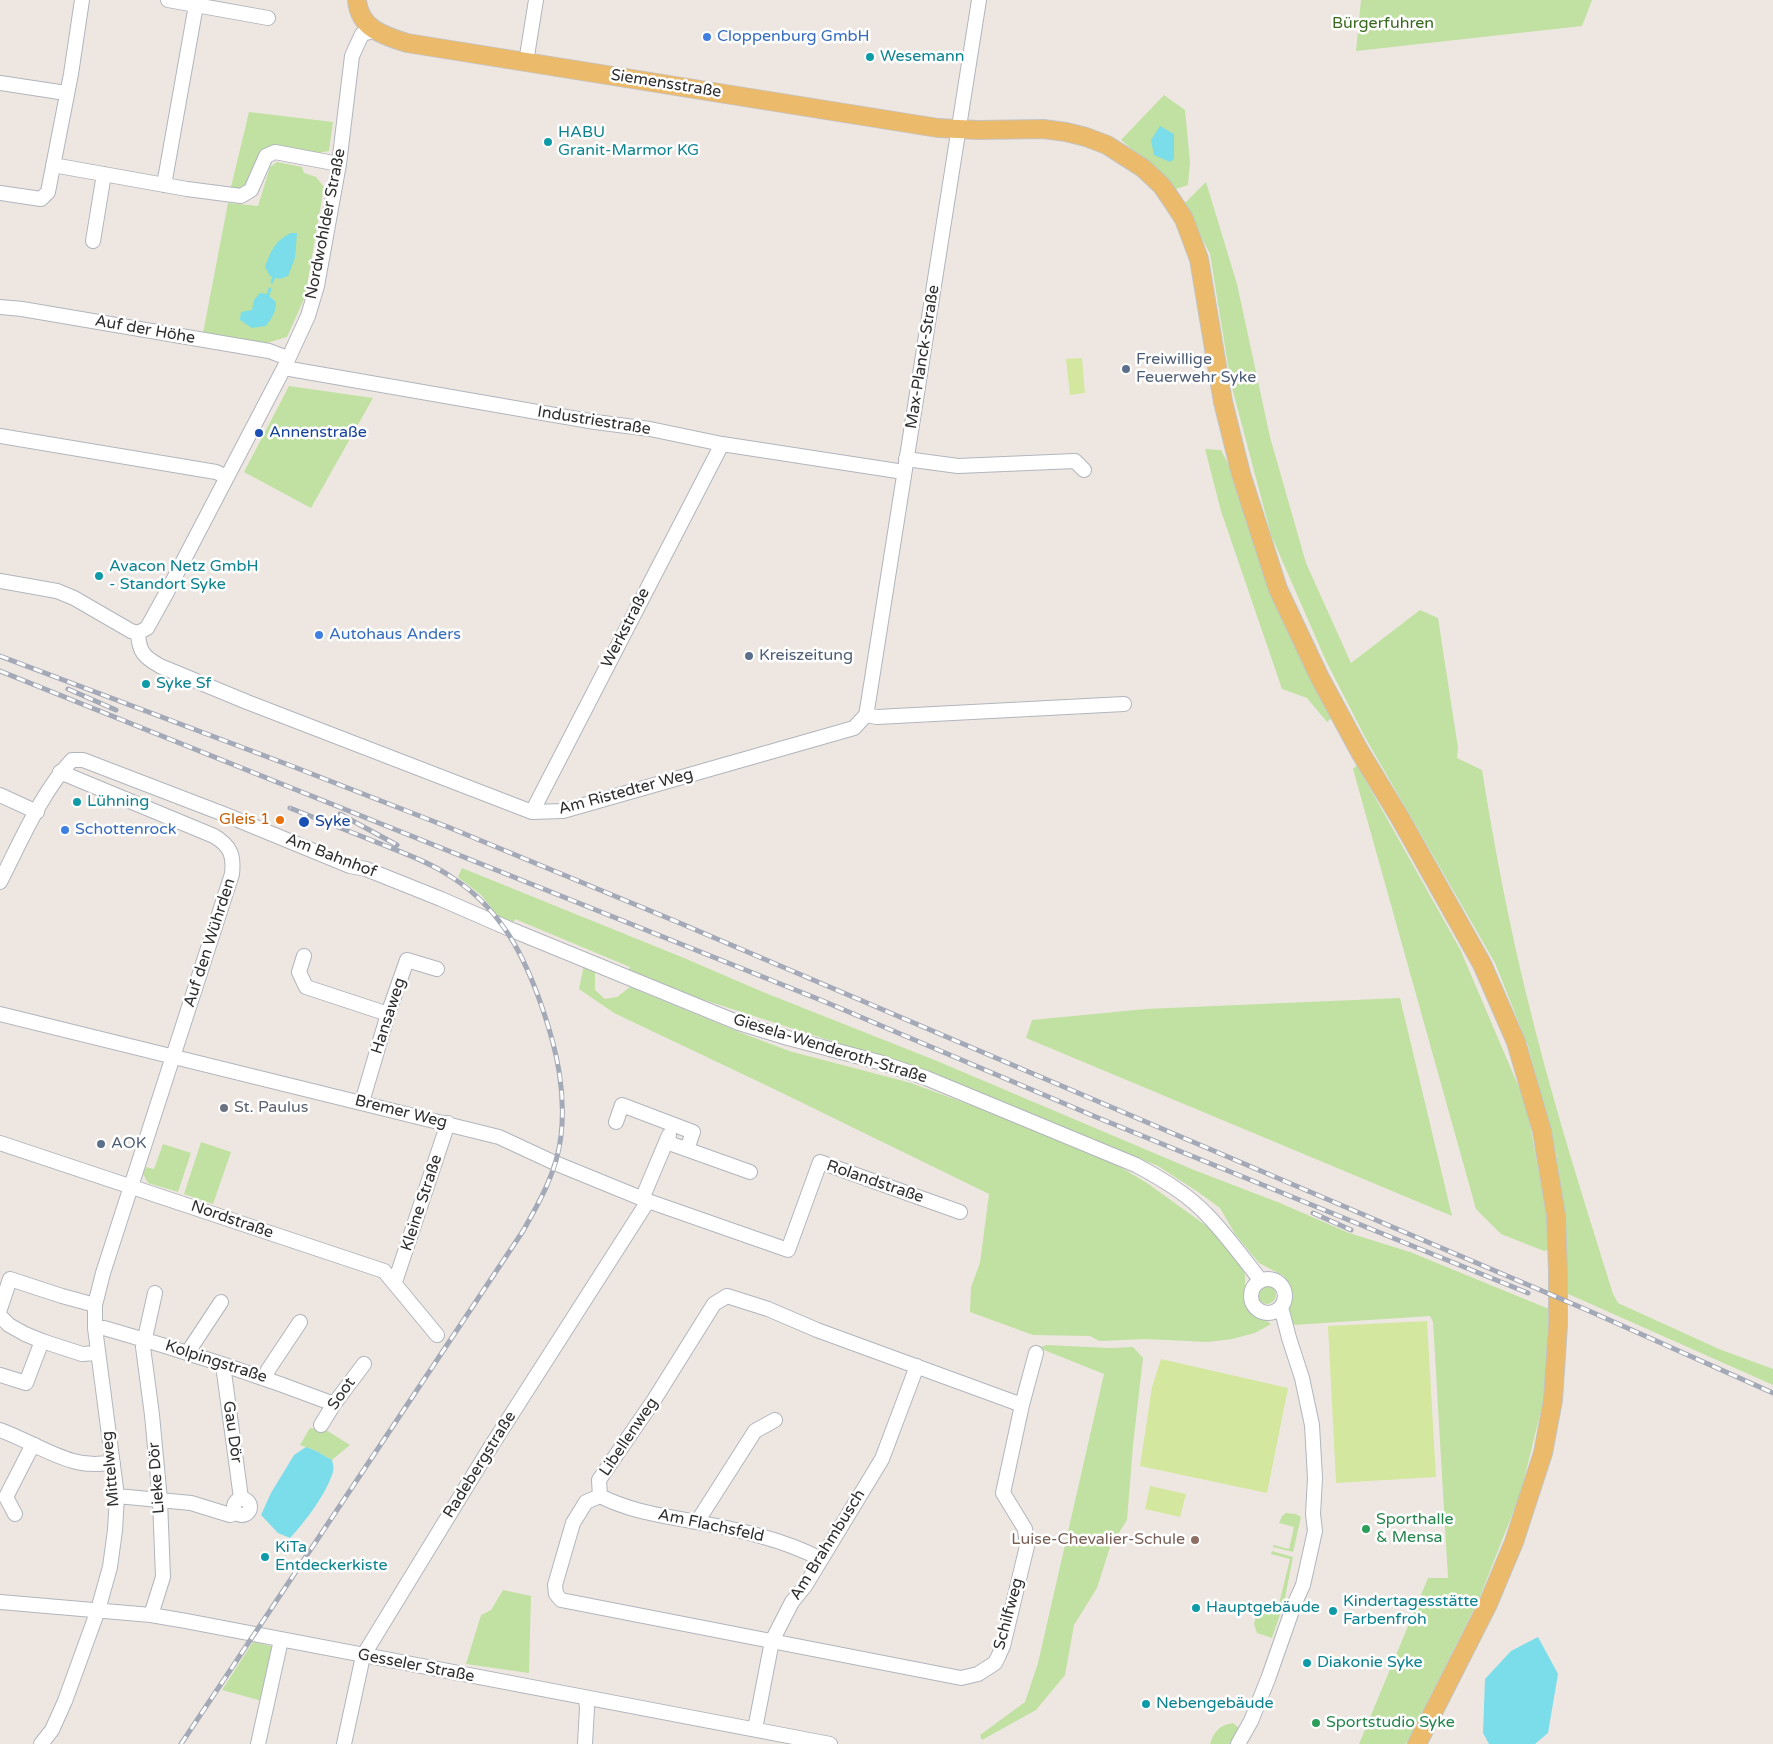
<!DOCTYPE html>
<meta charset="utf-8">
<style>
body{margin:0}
canvas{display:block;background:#eee7e1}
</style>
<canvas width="1773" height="1744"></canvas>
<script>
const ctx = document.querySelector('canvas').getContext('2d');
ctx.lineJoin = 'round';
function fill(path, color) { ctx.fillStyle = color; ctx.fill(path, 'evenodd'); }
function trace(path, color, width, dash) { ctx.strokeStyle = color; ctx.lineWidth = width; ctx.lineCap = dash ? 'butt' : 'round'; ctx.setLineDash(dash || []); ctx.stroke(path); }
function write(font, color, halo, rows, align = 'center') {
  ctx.font = font + ' "Varela Round",sans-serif'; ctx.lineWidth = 5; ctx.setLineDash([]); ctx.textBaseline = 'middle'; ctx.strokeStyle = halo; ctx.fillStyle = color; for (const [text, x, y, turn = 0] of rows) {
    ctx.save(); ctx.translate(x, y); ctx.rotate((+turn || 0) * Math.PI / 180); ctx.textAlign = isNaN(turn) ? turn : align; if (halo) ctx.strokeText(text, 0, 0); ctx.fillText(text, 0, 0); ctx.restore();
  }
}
const green = new Path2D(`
 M1361,0H1592L1582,26L1356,51Z
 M1164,95L1185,110L1190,162L1188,185L1176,189L1164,176L1121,140Z
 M249,112L333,122L329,151L312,154L271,148L244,191H230Z
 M277,162L302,167L304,173L316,177L324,187L305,297L287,337L267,343L203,333L228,203L258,206L270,167ZM267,294L276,302L252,328Z
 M1206,182L1237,284L1270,437L1306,563L1351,663L1420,610L1438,618L1458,748L1457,758L1482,770C1494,845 1508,919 1526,993C1550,1094 1582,1194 1613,1294L1618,1303L1719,1349L1773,1369V1385L1566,1293L1565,1220L1556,1152L1528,1046L1495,963L1366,739L1326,661L1271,535L1231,384L1210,254L1184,204Z
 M289,386L373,398L311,508L244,472Z
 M1205,449L1221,450L1236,479L1333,717L1327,722L1307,698L1282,689L1221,511Z
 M1357,765L1460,949L1526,1104L1548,1220L1550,1249L1544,1251L1501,1234L1476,1209L1353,769Z
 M462,868L684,958L763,992L937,1061L1194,1170L1280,1203L1349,1233L1410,1252L1549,1309L1544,1398L1521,1492L1479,1599L1406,1744H1359L1428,1578H1448L1433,1322L1430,1316L1293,1325L1288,1313L1293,1295L1284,1276L1259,1263L1235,1234L1220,1208L1198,1192L1158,1166L931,1073L673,990L628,972L630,967L515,919L512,926L507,927L481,895L458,877Z
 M584,965L595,969V990L605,999L617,997L630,987L739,1032L789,1051L911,1083L1092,1150L1147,1183L1208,1227L1231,1252L1245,1274V1300L1250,1311L1263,1318L1271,1324L1255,1333L1232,1339L1207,1342L1146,1339L1099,1341L1090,1336L1033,1335L970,1312L971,1287L980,1263L989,1194L774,1089L614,1013L579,989Z
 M1400,998L1452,1216L1026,1038L1032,1020L1146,1009Z
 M201,1142L231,1152L213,1204L184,1194Z
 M163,1144L191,1153L178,1192L148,1183L143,1174L146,1167L154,1169Z
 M1258 1295a9 9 0 1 1 18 0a9 9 0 1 1-18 0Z
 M1046,1345L1110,1348L1133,1347L1143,1358L1133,1445L1127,1520L1110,1547L1097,1588L1074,1625L1065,1675L1036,1710L982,1740L980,1735L1025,1702L1038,1663L1104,1374L1039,1348Z
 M310,1428L326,1430L350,1445L332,1460L316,1451L300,1445Z
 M1286,1513L1296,1514L1301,1517L1293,1552L1273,1547V1545L1289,1549L1294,1527L1279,1523L1282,1516Z
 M1272,1551L1293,1557L1284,1603L1272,1638L1257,1633L1254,1624L1259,1603L1278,1608L1290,1559L1271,1554Z
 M503,1590L531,1596L529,1673L466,1664L481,1615L491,1610Z
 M253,1642L275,1647L262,1701L222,1690Z
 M1233,1723L1239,1728L1240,1732L1235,1744H1210C1214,1731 1220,1725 1233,1723Z`);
const pitch = new Path2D(`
 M1082,358L1085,393L1070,395L1066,359Z
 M1427,1321L1436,1477L1336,1483L1328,1326Z
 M1161,1359L1288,1388L1267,1493L1140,1466L1152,1387Z
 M1150,1486L1186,1494L1180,1517L1145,1509Z`);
const water = new Path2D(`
 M1160,126L1174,134V159L1170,162L1154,155L1151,140Z
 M291,233H297L295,258L288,276L280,279L270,276L265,267C271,250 275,241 291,233Z
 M260,293L267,294L276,302C276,312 272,318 266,326L252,328L240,320L241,312L252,310L254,300Z
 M306,1447L316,1451L332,1460C333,1464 334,1468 333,1472C326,1494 306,1521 290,1538L278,1533L261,1515L271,1493L294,1455Z
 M1538,1637L1558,1674L1548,1733L1535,1744H1489L1483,1733L1485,1679L1511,1651Z`);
const stream = new Path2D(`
 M272,282L274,277
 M268,295L270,289`);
const minor = new Path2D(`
 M168,0L268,18
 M526,62L536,0
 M0,83L66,93
 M53,165L187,189L241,196L251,190L266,156L275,152L339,164
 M164,185L196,5
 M0,193L41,199L48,192L71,74L82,0
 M93,241L104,174
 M0,307L22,309L269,351L288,358
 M284,368L595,422L650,429L722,444L904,472
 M0,436L216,472L227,477
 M906,459L958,466L1075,461L1084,470
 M0,581L57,591L74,598L131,631L138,633
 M138,633C139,652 144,657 160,666L247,702L532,812L563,811L854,728L866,715L868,704L979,0
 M138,633L147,628L167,592L284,368L308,316L317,286L339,164L352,56L362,34L374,31
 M866,715L877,717L1124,704
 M0,795L37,812
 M532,812L722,444
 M0,882C20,843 42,791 72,760H83L221,813L350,866L366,869L441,899L512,930L739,1023L788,1038L879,1062L926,1078L1136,1165C1162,1179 1189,1195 1209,1217C1228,1237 1244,1259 1261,1281
 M304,956L299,972L306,987L388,1014
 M0,1014L499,1137L555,1163L648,1201L788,1250L820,1162L960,1212
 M362,1102L388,1014L407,960L437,969
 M616,1122L622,1105L693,1132L687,1149
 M666,1142L750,1172
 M0,1143L384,1271L437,1335
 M642,1199L669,1135
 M1251 1296a17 17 0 1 1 34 0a17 17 0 1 1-34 0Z
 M395,1282L448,1123
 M0,1309L10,1279L62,1296L95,1305
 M0,1316L9,1325L25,1334L42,1341L82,1354L97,1353
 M95,1328H104C182,1350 258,1375 334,1404
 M188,1352L221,1302
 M223,1365L241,1498
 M0,1375L26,1383L42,1341
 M266,1378L268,1370L300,1322
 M1022,1405L817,1330L768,1309L727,1296L714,1304L654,1400L599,1480L600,1496L586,1502L573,1523L555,1585L556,1594L561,1600L961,1678L978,1674L995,1663L999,1655L1003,1646L1027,1546L1025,1529L1003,1493L1022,1405L1036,1353
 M321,1425L334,1404L364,1364
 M0,1430C25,1439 48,1454 73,1461C86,1465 99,1464 113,1463
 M117,1496L191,1503L230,1515L236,1513
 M600,1496C632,1512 661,1515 696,1522C740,1530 782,1539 821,1559
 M234 1507a8 8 0 1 1 16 0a8 8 0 1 1-16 0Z
 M15,1514L6,1497L29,1452L35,1445
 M697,1522L755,1431L775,1420
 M0,1602L151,1615L186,1621L830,1744
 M151,1615L163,1577L160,1500L152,1415L143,1347L155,1293
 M755,1729L772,1641L792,1602L805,1586L882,1459L917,1366
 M41,1744L52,1730L65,1701L98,1610L110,1567L115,1530L117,1496L95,1328V1305L103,1273L232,874C234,856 231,846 214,836L60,772
 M258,1744L281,1640
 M344,1744L363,1656L490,1448L648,1201
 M585,1744L587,1708L586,1699
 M1238,1744L1251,1721L1268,1679L1294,1605L1303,1585L1315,1531L1313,1514L1315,1478L1312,1425L1302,1378L1289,1338L1281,1307`);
const major = new Path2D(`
 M357,0C359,28 384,36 407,43L938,128L978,130L1043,129L1066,132L1086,137L1107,145L1143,168L1162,186L1173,202L1184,219L1199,259L1223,402L1241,474L1278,589L1320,678L1360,752L1400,818L1482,964L1516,1042L1542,1131L1556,1215L1558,1272V1325L1553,1400L1543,1453L1514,1542L1488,1604L1417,1744`);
const rail = new Path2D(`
 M0,656L289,765L448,827L675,921L1587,1310L1773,1393
 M0,671L823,1001L1096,1117L1528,1293
 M68,689L116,710
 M340,814L397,845
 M1313,1213L1351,1230
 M181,1744L523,1231C540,1201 557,1171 561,1136C566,1092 557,1051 543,1010C525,957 502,910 453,878C431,863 406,854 381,844C351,832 320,820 290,808`);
const markers = [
 [707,37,5,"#3f7fe0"],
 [870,57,5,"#0f9aa8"],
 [548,142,5,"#0f9aa8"],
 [1126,369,5,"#5c6f8a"],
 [259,433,5,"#1a4fb4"],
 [99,576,5,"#0f9aa8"],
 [319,635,5,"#3f7fe0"],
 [749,656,5,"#5c6f8a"],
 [146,684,5,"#0f9aa8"],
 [77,802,5,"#0f9aa8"],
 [280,820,5,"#e8710a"],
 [304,822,6,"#1a4fb4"],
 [65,830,5,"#3f7fe0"],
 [224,1108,5,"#6b7280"],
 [101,1144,5,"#5c6f8a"],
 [1366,1529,5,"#2e9e5b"],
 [1195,1540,5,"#8d6e63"],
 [265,1557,5,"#0f9aa8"],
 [1196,1608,5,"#0f9aa8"],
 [1333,1611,5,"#0f9aa8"],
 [1307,1663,5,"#0f9aa8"],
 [1146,1704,5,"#0f9aa8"],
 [1316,1723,5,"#2e9e5b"]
];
const parkNames = [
 ["Bürgerfuhren",1383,24]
];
const shopNames = [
 ["Cloppenburg GmbH",717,37],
 ["Autohaus Anders",329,635],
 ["Schottenrock",75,830]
];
const cultureNames = [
 ["Wesemann",880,57],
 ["HABU",558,133],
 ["Granit-Marmor KG",558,151],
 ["Avacon Netz GmbH",109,567],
 ["- Standort Syke",109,585],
 ["Syke Sf",156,684],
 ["Lühning",87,802],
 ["KiTa",275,1548],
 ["Entdeckerkiste",275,1566],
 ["Kindertagesstätte",1343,1602],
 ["Farbenfroh",1343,1620],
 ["Hauptgebäude",1206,1608],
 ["Diakonie Syke",1317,1663],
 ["Nebengebäude",1156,1704]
];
const streetNames = [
 ["Siemensstraße",666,84,9],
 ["Nordwohlder Straße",326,224,-79],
 ["Auf der Höhe",145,330,10],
 ["Max-Planck-Straße",923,357,-81],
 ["Industriestraße",594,421,9],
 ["Werkstraße",626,628,-63],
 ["Am Ristedter Weg",626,792,-15],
 ["Am Bahnhof",331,856,21],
 ["Auf den Wührden",210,943,-72],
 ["Hansaweg",389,1016,-72],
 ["Giesela-Wenderoth-Straße",830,1049,17],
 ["Bremer Weg",401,1112,14],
 ["Rolandstraße",875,1182,19],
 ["Kleine Straße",422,1203,-72],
 ["Nordstraße",232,1220,19],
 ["Kolpingstraße",216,1362,18],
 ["Soot",342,1394,-55],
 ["Gau Dör",232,1432,82],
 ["Libellenweg",629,1437,-56],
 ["Radebergstraße",480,1465,-58],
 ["Mittelweg",111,1469,-95],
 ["Lieke Dör",157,1478,-94],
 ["Am Flachsfeld",711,1526,12],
 ["Am Brahmbusch",828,1545,-58],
 ["Schilfweg",1009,1614,-75],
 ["Gesseler Straße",416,1666,11]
];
const serviceNames = [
 ["Freiwillige",1136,360],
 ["Feuerwehr Syke",1136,378],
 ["Kreiszeitung",759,656],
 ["AOK",111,1144]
];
const transitNames = [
 ["Annenstraße",269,433],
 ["Syke",315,822]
];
const foodNames = [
 ["Gleis 1",270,820]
];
const worshipNames = [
 ["St. Paulus",234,1108]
];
const leisureNames = [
 ["Sporthalle",1376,1520],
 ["& Mensa",1376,1538],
 ["Sportstudio Syke",1326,1723]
];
const educationNames = [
 ["Luise-Chevalier-Schule",1185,1540]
];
fill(green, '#c0e1a1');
fill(pitch, '#d3e89e');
fill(water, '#7bdcea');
trace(stream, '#7bdcea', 3);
trace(minor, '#b1b5bd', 16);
trace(major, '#c4c4c4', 20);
trace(minor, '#fff', 14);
trace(major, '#ebba6a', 18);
trace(rail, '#a4a9b7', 5);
trace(rail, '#fff', 3, [9]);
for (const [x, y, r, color] of markers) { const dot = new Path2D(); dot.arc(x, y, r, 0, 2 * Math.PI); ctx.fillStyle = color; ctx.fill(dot); trace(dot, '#fff', 2); }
write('16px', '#39691f', '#fff', parkNames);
write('16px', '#366cbe', '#fff', shopNames, 'left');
write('16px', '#0d838f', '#fff', cultureNames, 'left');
write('16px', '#2e2e2e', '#fff', streetNames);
write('16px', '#4e5e75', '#fff', serviceNames, 'left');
write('16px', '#164399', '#fff', transitNames, 'left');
write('16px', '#c56008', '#fff', foodNames, 'right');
write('16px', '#5b616d', '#fff', worshipNames, 'left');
write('16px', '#27864d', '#fff', leisureNames, 'left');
write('16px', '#785e54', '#fff', educationNames, 'right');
</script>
